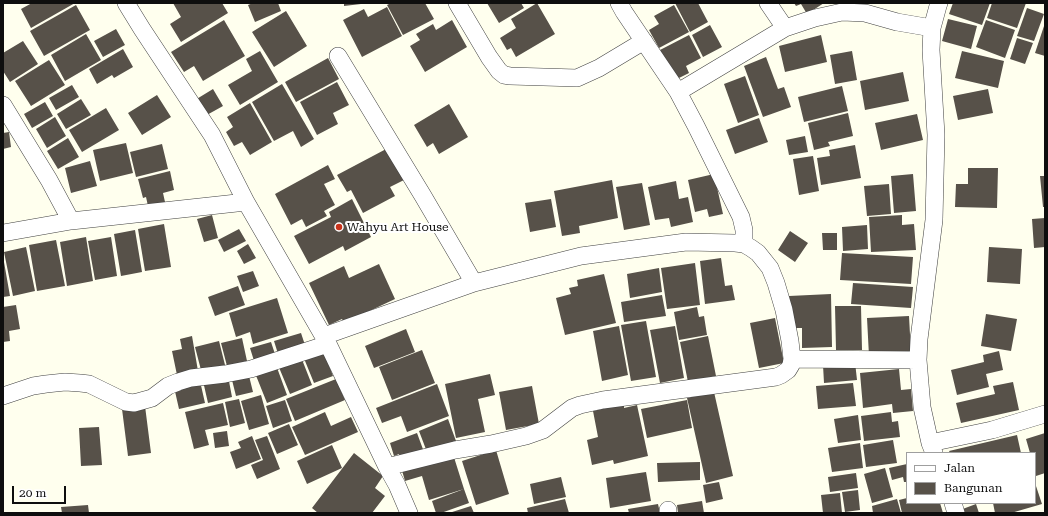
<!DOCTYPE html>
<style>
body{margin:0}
#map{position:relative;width:1048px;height:516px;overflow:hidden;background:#ffe;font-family:"Roboto Serif",serif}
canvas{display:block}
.frame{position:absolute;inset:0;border:4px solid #0e0e0e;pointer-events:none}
.legend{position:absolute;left:906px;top:452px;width:130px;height:52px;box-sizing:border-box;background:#fff;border:1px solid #9f9f9f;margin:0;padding:5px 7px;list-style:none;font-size:12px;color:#0e0e0e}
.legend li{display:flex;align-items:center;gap:8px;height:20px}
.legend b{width:20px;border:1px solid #9f9f9f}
.scale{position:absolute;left:12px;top:486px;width:54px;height:18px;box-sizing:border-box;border:2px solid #0e0e0e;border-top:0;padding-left:5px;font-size:12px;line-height:14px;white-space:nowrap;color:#0e0e0e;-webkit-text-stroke:3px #fff;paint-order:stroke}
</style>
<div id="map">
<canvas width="1048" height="516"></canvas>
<div class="frame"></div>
<ul class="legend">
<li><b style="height:5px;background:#fff"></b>Jalan</li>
<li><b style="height:11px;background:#575149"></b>Bangunan</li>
</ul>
<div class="scale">20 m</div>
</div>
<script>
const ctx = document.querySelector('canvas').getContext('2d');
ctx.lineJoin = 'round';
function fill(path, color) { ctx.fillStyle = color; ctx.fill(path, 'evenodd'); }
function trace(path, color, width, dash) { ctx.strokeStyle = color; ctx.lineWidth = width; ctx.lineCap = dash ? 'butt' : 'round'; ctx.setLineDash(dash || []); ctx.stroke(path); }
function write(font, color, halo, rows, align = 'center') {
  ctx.font = font + ' "Roboto Serif",serif'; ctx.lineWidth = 4; ctx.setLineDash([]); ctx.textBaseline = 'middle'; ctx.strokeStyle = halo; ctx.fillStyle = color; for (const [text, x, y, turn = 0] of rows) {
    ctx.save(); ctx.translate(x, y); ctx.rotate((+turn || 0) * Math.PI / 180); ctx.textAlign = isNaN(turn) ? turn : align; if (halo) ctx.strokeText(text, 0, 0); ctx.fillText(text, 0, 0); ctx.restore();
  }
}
const building = new Path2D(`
 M32,3H75L31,28L21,9Z
 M173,3H222L228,13L181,42L170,24L181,17Z
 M253,3H278L281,11L255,22L248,5Z
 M344,3H361V4L344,6Z
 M391,3H425L434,19L403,35L387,5Z
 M487,3H521L524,8L499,23Z
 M537,3L555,34L516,57L511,48L507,50L500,38L516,28L511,19Z
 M675,3H698L708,22L690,32Z
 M794,3H824L807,14L801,4L796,6Z
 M953,3H990L982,25L949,14Z
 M992,3H1026L1017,28L987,18Z
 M76,5L90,30L44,56L30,31Z
 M674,5L689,32L659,48L649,30L659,24L654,16Z
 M387,7L402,36L362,57L343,20L364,9L368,17Z
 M1027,8L1044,14L1034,41L1017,36Z
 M286,11L307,46L274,67L252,32Z
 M948,19L977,26L971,49L942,41Z
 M224,20L245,56L203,81L194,66L184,72L171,52Z
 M452,20L467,47L425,72L410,46L420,40L416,34L433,24L436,30Z
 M986,20L1015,30L1005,58L976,47Z
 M1045,23V56L1035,53Z
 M710,25L722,47L703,57L692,35Z
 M116,29L125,45L103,57L94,41Z
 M86,34L101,60L65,81L51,55Z
 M689,35L701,58L686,66L689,73L675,80L660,50Z
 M821,35L827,62L785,72L779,46Z
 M1017,38L1033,43L1025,64L1010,59Z
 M23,41L38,64L10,82L3,71V53Z
 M123,49L133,67L114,78L112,75L97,84L89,69Z
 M260,51L278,82L240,105L228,85L252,71L246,59Z
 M852,51L857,80L835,84L830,55Z
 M962,51L1004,61L998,88L955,78Z
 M766,57L778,89L784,87L791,107L763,117L744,66Z
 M328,58L339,79L296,102L285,82Z
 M49,60L65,85L31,106L15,81Z
 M903,72L909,101L865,110L860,81Z
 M745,76L759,115L738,123L724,84Z
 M337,82L349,105L333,113L338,124L317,135L300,102Z
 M282,84L314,139L301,147L293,131L274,141L252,102Z
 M72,85L79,97L56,110L49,98Z
 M842,86L848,111L804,122L798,97Z
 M213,89L223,106L205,116L195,100Z
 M988,89L993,113L958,120L953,96Z
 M157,95L171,117L142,135L128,113Z
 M81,99L91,115L66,129L57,114Z
 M45,102L53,116L32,128L24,114Z
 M250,103L272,142L250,155L242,142L234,146L226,132L233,127L227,117Z
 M449,104L468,137L439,154L433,143L427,147L414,125Z
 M106,108L119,130L82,152L69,130Z
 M848,113L853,136L828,142L830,146L814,150L808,123Z
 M917,114L923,140L881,150L875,123Z
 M55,117L66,136L47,148L36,129Z
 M759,118L768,142L735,154L726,130Z
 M9,132L11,147L3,149V133Z
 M805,136L808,152L789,155L786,140Z
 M68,138L79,157L58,169L47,151Z
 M126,143L133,173L100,181L93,150Z
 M162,144L168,169L136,177L130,152Z
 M855,145L861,178L821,185L817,158L830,156L829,150Z
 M388,148L404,180L390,187L395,196L363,213L351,190L347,192L337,175Z
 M813,156L819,191L799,195L793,159Z
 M90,161L97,186L71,193L65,168Z
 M328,165L335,179L324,184L335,205L324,211L327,216L306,227L302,219L291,225L275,194Z
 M968,168H998L997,208L955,207L956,184H968Z
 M170,171L174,190L163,193L165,202L148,206L146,197L143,198L138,179Z
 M714,174L723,214L709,217L707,209L695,212L688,180Z
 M913,174L916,211L894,213L891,176Z
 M1040,176H1045V207H1043Z
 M612,180L618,218L579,226L580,233L562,236L554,191Z
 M676,181L679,199L688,197L693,222L671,227L669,218L655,220L648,187Z
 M642,183L650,225L624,230L616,187Z
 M889,184L891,214L867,216L864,186Z
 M352,199L371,237L345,251L343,246L309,264L294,236L331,217L329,212Z
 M551,199L556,227L530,232L525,203Z
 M212,215L218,238L204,242L197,219Z
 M902,215V225L914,224L916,250L871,252L869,217Z
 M1045,218V247L1034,248L1032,219Z
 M164,224L171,267L145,271L138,229Z
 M867,225L868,249L843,251L842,227Z
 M239,229L246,241L224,252L218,240Z
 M135,230L142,272L121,276L114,234Z
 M790,231L808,243L795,262L778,250Z
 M822,233H837V250H823Z
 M86,237L93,281L67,286L60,242Z
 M111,237L117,276L95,280L88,241Z
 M56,240L65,286L37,291L29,245Z
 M248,244L256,258L244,264L237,251Z
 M26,247L35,291L13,296L4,252Z
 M989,247L1022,249L1020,284L987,282Z
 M842,253L913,257L911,284L840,280Z
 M721,258L725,286L732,285L735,300L705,304L700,261Z
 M3,262H4L10,296L3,297Z
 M695,263L700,305L667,309L661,268Z
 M379,264L395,299L344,323L342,319L329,325L309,283L344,266L349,278Z
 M659,268L662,292L630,298L627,274Z
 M253,271L259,286L243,292L237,276Z
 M604,274L616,323L565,335L556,298L571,294L569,288L578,286L577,280Z
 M853,283L913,287L911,308L851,304Z
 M238,286L245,305L215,316L208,297Z
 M831,294L832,347L802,348V328H790L789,296Z
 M662,295L666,316L624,322L621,302Z
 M277,298L288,333L253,344L250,332L236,337L229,313Z
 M16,305L20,329L9,331L10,341L3,342V307Z
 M835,306H861L862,350H836Z
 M697,307L699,317L704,316L707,335L679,340L674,312Z
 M986,314L1017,319L1011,351L981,346Z
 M909,316L911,353L869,356L867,318Z
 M775,318L784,363L759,368L750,323Z
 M646,321L656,377L631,381L621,325Z
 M619,326L628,375L602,381L593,331Z
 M675,326L684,378L660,383L650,330Z
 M406,329L415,352L374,368L365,346Z
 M301,333L306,348L279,357L274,341Z
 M192,336L198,371L177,375L172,351L182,349L180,339Z
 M708,336L716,376L688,382L680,342Z
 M242,338L247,361L227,366L221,343Z
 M219,341L225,365L201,370L195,347Z
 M271,342L276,357L255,364L250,348Z
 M323,349L333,376L314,383L303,356Z
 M422,350L435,383L392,400L379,367Z
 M999,351L1003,370L986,374L989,387L957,395L951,370L984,362L983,355Z
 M301,357L312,385L290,394L278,365Z
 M855,362L857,380L824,383L823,365Z
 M276,365L287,395L267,403L255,373Z
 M899,369L901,390L911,389L913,411L893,413L892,404L863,408L860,373Z
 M248,372L253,392L236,396L231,376Z
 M490,374L495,395L478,399L485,432L456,438L445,384Z
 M228,376L232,397L208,403L203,381Z
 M336,379L345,400L295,421L286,399Z
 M200,381L205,403L179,409L174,387Z
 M1013,382L1019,410L961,423L956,403L995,394L993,386Z
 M853,383L856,406L818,409L816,386Z
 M437,384L449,416L407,432L401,416L382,423L376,408Z
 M532,386L539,424L506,430L499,392Z
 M714,392L733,476L706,483L687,398Z
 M261,395L269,424L249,430L241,401Z
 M239,399L245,423L230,427L225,402Z
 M285,400L292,421L273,428L266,406Z
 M687,400L692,428L647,438L641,409Z
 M223,403L228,425L205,430L209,445L194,449L185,412Z
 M624,404V408L637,405L648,456L614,464L613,460L592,465L587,440L598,437L593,411Z
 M145,406L151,453L128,456L122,409Z
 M325,412L331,426L351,417L358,432L305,455L292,427Z
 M891,412L892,422L898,421L900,437L864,441L861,416Z
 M858,415L861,440L838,443L834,419Z
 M448,419L456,441L427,452L419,431Z
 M289,424L298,445L277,454L268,433Z
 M99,427L102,465L81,466L79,428Z
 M227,431L229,446L215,448L213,433Z
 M417,433L424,452L401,460L399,454L394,456L390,443Z
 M1045,433V473L1036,476L1035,471V453H1030L1026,439Z
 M1017,435L1021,453H950L949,451Z
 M252,436L261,459L236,469L230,452L241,448L238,442Z
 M267,436L280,469L257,479L251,465L263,460L255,440Z
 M893,440L897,463L866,467L863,445Z
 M860,443L863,468L832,472L828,448Z
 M332,445L342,468L307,484L297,461Z
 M496,450L509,494L476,505L462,461Z
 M452,451L464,489L429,500L422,476L405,481L401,467Z
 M354,453L383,476L375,488L385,496L372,513H318L312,508Z
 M700,462V480L658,482L657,463Z
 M907,464V482H904L903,477L892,480L889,468Z
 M885,468L893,497L872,503L864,474Z
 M646,472L651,501L610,508L606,478Z
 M856,473L858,488L830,492L828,477Z
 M561,477L566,497L534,504L530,484Z
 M719,482L723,499L706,503L703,485Z
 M1035,483L1042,504L1011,513H995L993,503H1035Z
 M464,489L469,503L441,513H436L432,501Z
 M858,490L860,510L845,512L842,492Z
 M840,493L842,513H823L821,495Z
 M907,498V503H940L943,513H902L899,500Z
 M565,499L569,513H528L527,508Z
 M897,499L901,513H873L872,506Z
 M702,501L704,513H678L677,505Z
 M658,504L660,513H629L628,509Z
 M976,504L979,513H961L960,510Z
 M88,505L89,513H62L61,507Z
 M471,506L474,513H449Z`);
const street = new Path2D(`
 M126,3L142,29L212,135L246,202L328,344L387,467L397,485L409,513
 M457,3L489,57L499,71L504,75L510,76L577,78L599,68L644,41
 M619,3L624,12L678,92L696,126L741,217L744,230V244
 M768,3L785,28
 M338,56L423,196L474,283
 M678,92L785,28L815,18L842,12L865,13L897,22L932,28
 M3,105L49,180L71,221
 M3,233L71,221L246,202
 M324,336L474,283L581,256L686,242L735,243L744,244L751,248L758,253L770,268L776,283L784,310L790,341L792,359L791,365L788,370L781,375L776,377L603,400L580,405L572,408L543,430L526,436L491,444L455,450L387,467
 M792,359L918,360
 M3,396L33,386L46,384L65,382L80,383L89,384L126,402L134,403L152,398L168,386L178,382L191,378L225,374L251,369L328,344
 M930,443L992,430L1045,414
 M934,453L930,443L922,407L918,360L919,339L934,220L936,135L931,50L932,28L938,6L939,3
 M953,503L956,513
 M668,510V513`);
const markers = [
 [339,227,4,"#c9331b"]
];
const poiNames = [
 ["Wahyu Art House",347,227]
];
fill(building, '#575149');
trace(street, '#414141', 18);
trace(street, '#fff', 17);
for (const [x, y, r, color] of markers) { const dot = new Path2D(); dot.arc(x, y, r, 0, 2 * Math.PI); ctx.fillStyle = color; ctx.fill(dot); trace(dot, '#fff', 1.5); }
write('12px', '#0e0e0e', '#fff', poiNames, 'left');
</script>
